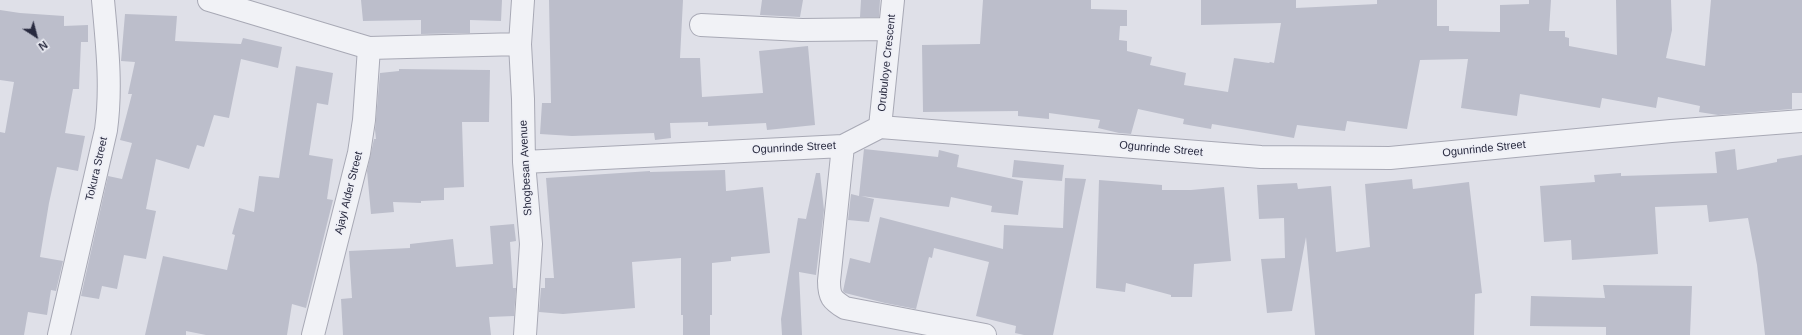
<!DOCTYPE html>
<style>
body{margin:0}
#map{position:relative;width:1802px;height:335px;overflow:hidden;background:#dfe0e8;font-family:Arial,sans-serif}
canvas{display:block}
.north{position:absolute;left:16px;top:16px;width:40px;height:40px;-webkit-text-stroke:3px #eeeff6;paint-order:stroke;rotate:144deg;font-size:11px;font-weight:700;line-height:16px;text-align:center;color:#282a3f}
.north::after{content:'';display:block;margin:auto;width:14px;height:18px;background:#282a3f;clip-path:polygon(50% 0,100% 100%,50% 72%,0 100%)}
</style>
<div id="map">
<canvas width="1802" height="335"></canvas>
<div class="north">N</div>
</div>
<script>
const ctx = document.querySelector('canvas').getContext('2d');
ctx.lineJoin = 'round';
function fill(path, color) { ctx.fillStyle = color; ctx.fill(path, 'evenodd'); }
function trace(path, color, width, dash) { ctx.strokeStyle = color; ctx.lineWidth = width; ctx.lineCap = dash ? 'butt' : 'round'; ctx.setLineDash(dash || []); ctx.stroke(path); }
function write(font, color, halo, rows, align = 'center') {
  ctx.font = font + ' Arial,sans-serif'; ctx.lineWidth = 3; ctx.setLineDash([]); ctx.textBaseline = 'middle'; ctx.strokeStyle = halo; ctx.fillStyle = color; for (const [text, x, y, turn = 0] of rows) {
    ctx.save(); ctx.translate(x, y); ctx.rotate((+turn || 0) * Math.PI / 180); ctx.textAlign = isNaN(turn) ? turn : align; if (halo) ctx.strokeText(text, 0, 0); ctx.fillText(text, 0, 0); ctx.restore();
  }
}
const building = new Path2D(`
 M361,0H502L501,21L470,20V33L421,34V20L363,21Z
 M549,0H683L680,58H700L702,97L763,93L759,51L808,46L815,125L767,130L766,123L708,126V122L670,123L671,138L655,140L654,133L572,136L540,134L542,103H551Z
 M762,0H803L800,17L760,15Z
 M861,0H880L879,17H860Z
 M983,0H1091V9L1127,10V26H1120L1119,40L1127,41V51L1152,57L1150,65L1186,73L1184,85L1228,92L1234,58L1269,63L1270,62L1274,63L1281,23L1201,25V0H1296V8L1377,4V0H1437V26H1449V31L1500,32V5L1529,4V0H1551L1549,31H1565V37L1569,38V46L1617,55L1616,0H1671L1672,30L1666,58L1705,66L1711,0H1802V93H1792V109L1718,115L1699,112L1700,106L1658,97L1656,108L1602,98L1600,108L1520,94L1517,116L1461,108L1468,59L1420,60L1407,129L1347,121L1345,131L1297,125L1294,138L1212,124L1211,129L1183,124L1184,119L1138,109L1131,134L1119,133L1098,128L1100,120L1049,113V119L1018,116V111L923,112L922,45L980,44Z
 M0,10L20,13L64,16V26L88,25V42H81L79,89H73L65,133L85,136L78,171L57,167L49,203L40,257L63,261L56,291L51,290L47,315L28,312L24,335H0V132L5,133L14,82L0,80Z
 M125,14L177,16L175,41L241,44L243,38L282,47L278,68L241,59L229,118L214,115L204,147L197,145L189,169L156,159L146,209L156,211L146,259L124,255L117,289L102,286L99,299L81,296L108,176L122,179L132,143L120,140L132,94H128L135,62L121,61Z
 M296,66L333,73L328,105L317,103L309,155L333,159L327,199L333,200L306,308L292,304L287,335H206L186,331V335H145L163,256L227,270L235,235L232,234L239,208L254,212L259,176L279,178Z
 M399,69L490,70L489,122H462L464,187L444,188V200L421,201V203L393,202L394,212L371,214L367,171L374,139H376L375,130L380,73L399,71Z
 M864,149L938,157L939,150L959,155L957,167L1023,181L1018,215L991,212L992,206L951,197L949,207L861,196L874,199L869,222L848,220L851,194L859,196Z
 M1735,149L1737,170L1777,162V159L1802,155V335H1765L1757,265L1748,218L1709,222L1707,205L1655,207L1658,254L1572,260L1571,240L1544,242L1540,186L1595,182L1594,175L1621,173V176L1717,173L1715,152Z
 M1014,160L1064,165L1062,181L1012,177Z
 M725,170L726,191L763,187L770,253L731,257V261L712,263V315H710V335H683V315H681V258L632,262L635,308L563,314L539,312L541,288H545V278H554L546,178L650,171V172Z
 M816,173H820L824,210L816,275L799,272L802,335H782L781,319L798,218L806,219Z
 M1065,178L1086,179L1053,335H1024L1015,333L1016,326L976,316L989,262L934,248L932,258L929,257L916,309L885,303L845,293L843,291L850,258L870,263L880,217L1003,249L1004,225L1063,228Z
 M1412,179L1413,189L1469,182L1482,293L1475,294L1474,335H1315L1306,237L1292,311L1267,313L1261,259L1285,258L1284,218L1259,219L1257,185L1297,183L1298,189L1331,186L1336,252L1370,247L1365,184Z
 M1099,180L1162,185V190H1191L1224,187L1231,261L1194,264L1192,297H1171V295L1126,283L1125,292L1096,288Z
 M514,224L516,241L510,242L513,288H516L514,316L489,317L491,335H343L341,299L352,298L349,251L410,248V244L453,239L456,267L493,264L490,226Z
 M1603,285L1692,286L1690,335H1606V327L1530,326L1531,296L1605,298Z`);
const minor = new Path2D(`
 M209,0L369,48L520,44
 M523,0L520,44L523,99L524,162L531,244L525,335
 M701,25L802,30L890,29
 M880,127L893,0
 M843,146L829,281C829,297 832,300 845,308L985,335
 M524,162L843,146L880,127L1261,157L1390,158L1671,131L1802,121
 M59,335L106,130C112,86 107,44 103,0
 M313,335L359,153L364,120L369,48`);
const streetNames = [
 ["Orubuloye Crescent",887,63,-84],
 ["Ogunrinde Street",794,148,-3],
 ["Ogunrinde Street",1161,149,5],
 ["Ogunrinde Street",1484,149,-6],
 ["Shogbesan Avenue",526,168,-93],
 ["Tokura Street",97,169,-77],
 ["Ajayi Alder Street",349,193,-76]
];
fill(building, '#bcbecb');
trace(minor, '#a8a9b5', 24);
trace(minor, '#f1f2f6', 22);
write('11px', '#282a3f', '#eeeff6', streetNames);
</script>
